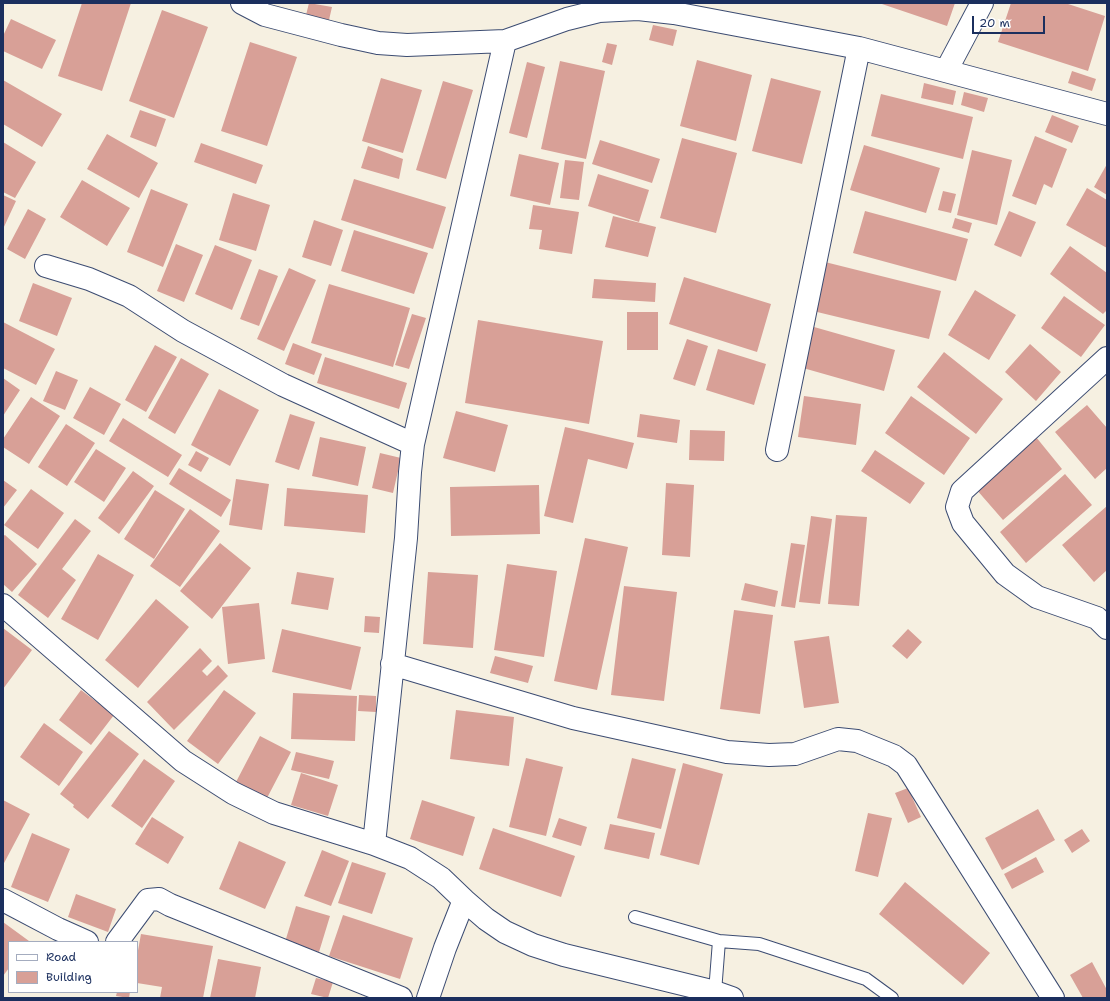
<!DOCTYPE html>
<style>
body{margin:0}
#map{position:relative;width:1110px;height:1001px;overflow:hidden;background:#f6f0e1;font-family:"Shantell Sans",sans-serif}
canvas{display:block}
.frame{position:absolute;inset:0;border:4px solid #1b2f5e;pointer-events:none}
.legend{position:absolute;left:8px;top:941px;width:130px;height:52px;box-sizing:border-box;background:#fff;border:1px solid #a4acbf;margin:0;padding:5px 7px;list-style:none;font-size:12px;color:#1b2f5e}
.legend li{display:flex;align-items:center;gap:8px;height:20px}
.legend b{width:20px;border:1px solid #a4acbf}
.scale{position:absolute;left:972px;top:16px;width:73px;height:18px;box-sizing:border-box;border:2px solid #1b2f5e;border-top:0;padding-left:5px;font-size:12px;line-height:14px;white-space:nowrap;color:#1b2f5e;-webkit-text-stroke:3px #fff;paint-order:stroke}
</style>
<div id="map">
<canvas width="1110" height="1001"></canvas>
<div class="frame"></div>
<ul class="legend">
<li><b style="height:5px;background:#fff"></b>Road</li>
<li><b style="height:11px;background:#d8a097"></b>Building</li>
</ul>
<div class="scale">20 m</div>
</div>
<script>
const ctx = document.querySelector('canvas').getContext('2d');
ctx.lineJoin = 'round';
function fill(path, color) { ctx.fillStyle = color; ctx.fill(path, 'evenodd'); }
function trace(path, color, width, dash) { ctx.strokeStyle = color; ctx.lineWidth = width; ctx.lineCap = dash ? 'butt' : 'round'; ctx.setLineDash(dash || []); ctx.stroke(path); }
const building = new Path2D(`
 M82,3H131L102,91L58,76Z
 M309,3L332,7L329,20L306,15Z
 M879,3H955L947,26Z
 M1011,3H1065L1105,16L1088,71L998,42Z
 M162,10L208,27L174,118L129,101Z
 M11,19L56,40L42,69L3,51V36Z
 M653,25L677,30L673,46L649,40Z
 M250,42L297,57L267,146L221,131Z
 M607,43L617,45L612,65L602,62Z
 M697,60L752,75L736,141L680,126Z
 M560,61L605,71L586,159L541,149Z
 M527,62L545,67L527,138L509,133Z
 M1072,71L1096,79L1092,91L1068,83Z
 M381,78L422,90L403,153L362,141Z
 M771,78L821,91L802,164L752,151Z
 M3,80L62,114L42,147L3,124Z
 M443,81L473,90L446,179L416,170Z
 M924,83L956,91L953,105L921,98Z
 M964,92L988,98L984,112L961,105Z
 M881,94L973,117L963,159L871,136Z
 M140,110L166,119L156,147L130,137Z
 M1052,115L1079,126L1072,143L1045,132Z
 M107,134L158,163L139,198L87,169Z
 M1035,136L1067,149L1052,188L1044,184L1036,205L1012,196Z
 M682,138L737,153L716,233L660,218Z
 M600,140L660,159L652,183L592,164Z
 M3,142L36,162L15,198L3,192Z
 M201,143L263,165L256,184L194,162Z
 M864,145L940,168L926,213L850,190Z
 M368,146L403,159L399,179L361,168Z
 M972,150L1012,160L997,225L957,215Z
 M519,154L559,163L550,205L510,196Z
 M565,160L584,162L579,200L560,198Z
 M1107,164V195L1094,187Z
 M598,174L649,190L639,222L588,206Z
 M354,179L446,207L433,249L341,220Z
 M82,180L130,208L107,246L60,217Z
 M1087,188L1107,200V248L1066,225Z
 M151,189L188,204L163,267L127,252Z
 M943,191L956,194L951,213L938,210Z
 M233,193L270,205L256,251L219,240Z
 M3,195L16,201L3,229Z
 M533,205L579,212L572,254L539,249L542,230L529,229Z
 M28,209L46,219L25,259L7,249Z
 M865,211L968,239L956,281L853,253Z
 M1009,211L1036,222L1021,257L994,245Z
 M613,216L656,227L648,257L605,247Z
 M955,218L972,223L969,233L952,228Z
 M314,220L343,230L331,266L302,257Z
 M354,230L428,253L414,294L341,271Z
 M176,244L203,255L184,302L157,291Z
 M215,245L252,260L232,310L195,294Z
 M1070,246L1107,273V310L1103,314L1050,274Z
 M825,262L941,291L929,339L813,311Z
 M289,268L316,280L284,351L257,339Z
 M259,269L278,276L259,326L240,319Z
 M684,277L771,304L757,352L669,324Z
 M594,279L656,283L655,302L592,298Z
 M33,283L72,298L57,336L19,321Z
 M329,284L410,308L393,367L311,343Z
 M975,290L1016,315L989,360L948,335Z
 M1064,296L1105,325L1081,357L1041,328Z
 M627,312H658V350H627Z
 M412,314L426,318L409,369L395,365Z
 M478,320L603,341L589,424L465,403Z
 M3,322L55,349L36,385L3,368Z
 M807,325L895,350L884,391L796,366Z
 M687,339L708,346L695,386L673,379Z
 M293,343L322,354L314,375L285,364Z
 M1030,344L1061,372L1036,401L1005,372Z
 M155,345L177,357L146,412L125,400Z
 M718,349L766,364L754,405L706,390Z
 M944,352L1003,399L976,434L917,387Z
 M325,357L407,383L399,409L317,383Z
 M181,358L209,374L175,434L148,418Z
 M56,371L78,380L65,410L43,401Z
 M3,378L20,390L3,416Z
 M90,387L121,404L104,435L73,418Z
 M219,389L259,410L230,466L191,445Z
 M804,396L861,404L856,445L798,437Z
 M911,396L970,438L944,475L885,433Z
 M31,397L60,416L29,464L3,447V439Z
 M1087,405L1107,428V468L1095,479L1055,432Z
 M456,411L508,425L495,472L443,458Z
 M290,414L315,422L299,470L275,462Z
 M640,414L680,420L677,443L637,437Z
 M123,418L182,455L168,477L109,441Z
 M66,424L95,443L67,486L38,467Z
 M565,427L634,443L627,469L588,459L573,523L544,516Z
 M690,430L725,431L724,461L689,460Z
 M320,437L366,447L358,486L312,476Z
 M1036,437L1062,469L1003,520L976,489Z
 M96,449L126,468L104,502L74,482Z
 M875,450L925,483L910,504L861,471Z
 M196,451L209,458L201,472L188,465Z
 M380,453L401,458L393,493L372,488Z
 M179,468L231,500L221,517L169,484Z
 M133,471L154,486L119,534L98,518Z
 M1065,474L1092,505L1026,563L1000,532Z
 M236,479L269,484L262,530L229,525Z
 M3,480L17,490L3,508Z
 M666,483L694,485L690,557L662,555Z
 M539,485L540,534L451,536L450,487Z
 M287,488L368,495L365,533L284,526Z
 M31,489L64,513L38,549L4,525Z
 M155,490L185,509L154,559L124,539Z
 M1107,506V570L1094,582L1062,545Z
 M190,509L220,531L180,587L150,566Z
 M836,515L867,517L859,606L828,604Z
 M811,516L832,519L820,604L799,602Z
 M75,519L91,531L62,569L76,580L48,618L18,595Z
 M5,535L37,564L12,592L3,584V536Z
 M585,538L628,547L597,690L554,681Z
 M220,543L251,568L212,619L180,591Z
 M791,543L805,545L795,608L781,606Z
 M98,554L134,575L98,640L61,619Z
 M507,564L557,571L544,657L494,650Z
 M297,572L334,578L328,610L291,604Z
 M428,572L478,575L473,648L423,644Z
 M745,583L778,591L775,607L741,600Z
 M624,586L677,592L664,701L611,695Z
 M156,599L189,627L138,688L105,660Z
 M259,603L265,659L228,664L222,607Z
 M734,610L773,615L760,714L720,709Z
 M365,616L380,617L379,633L364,632Z
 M3,628L32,650L3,689Z
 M282,629L361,647L351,690L272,672Z
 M908,629L922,642L907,659L892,646Z
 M829,636L839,703L804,708L794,641Z
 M200,648L212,661L202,671L207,676L218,665L228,676L174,730L147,702Z
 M495,656L533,666L528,683L490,673Z
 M81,690L114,715L91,745L59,720Z
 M224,690L256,713L218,764L187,741Z
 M293,693L357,696L355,741L291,739Z
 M359,695L376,696V712L358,711Z
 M456,710L514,717L509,766L450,759Z
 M44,723L83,752L59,786L20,757Z
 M109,731L139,754L88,819L73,807L74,805L60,794Z
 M260,736L291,752L267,798L236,782Z
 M296,752L334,761L329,779L291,770Z
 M526,758L563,767L546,836L509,827Z
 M632,758L676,769L661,829L617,818Z
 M144,759L175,781L142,828L111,806Z
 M683,763L723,774L699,865L660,855Z
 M301,773L338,785L328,816L291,805Z
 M908,788L921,817L908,823L895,793Z
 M3,800L30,814L3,865Z
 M422,800L475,817L463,856L410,839Z
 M1038,809L1055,840L1002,870L985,838Z
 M868,813L892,818L878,877L855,871Z
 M152,817L184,837L168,864L135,844Z
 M559,818L587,827L581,846L552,837Z
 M610,824L655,833L649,859L604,849Z
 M493,828L575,856L561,897L479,869Z
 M1082,829L1090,841L1072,853L1064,840Z
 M32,833L70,849L48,902L11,887Z
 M239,841L286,862L265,909L219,889Z
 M322,850L349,861L331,906L304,896Z
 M1036,857L1044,872L1012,889L1004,874Z
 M352,862L386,873L372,914L338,903Z
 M905,882L990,953L963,985L879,914Z
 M76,894L116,909L108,932L68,917Z
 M296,906L330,916L319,952L285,942Z
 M343,915L413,938L400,979L329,956Z
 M3,922L29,941L28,942H9V968L3,976Z
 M141,934L213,946L203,998H160L162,987L137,983V956Z
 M218,959L261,967L255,998H210Z
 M1092,962L1107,990V998H1083L1070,975Z
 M316,978L333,982L328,998L311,994Z
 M117,992H130L129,998L116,996Z`);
const lane = new Path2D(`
 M635,917L719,941
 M715,992L719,941L759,944L866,979L892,998`);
const street = new Path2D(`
 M242,3L265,15L341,35L378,43L407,45L505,41L567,19L599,11L638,9L674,13L859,48L1107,114
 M946,71L982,3
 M46,266L89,279L129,296L183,331L283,385L413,444
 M1107,358L962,491L957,507L963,523L1005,574L1037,597L1097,618L1107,628
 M777,450L859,48
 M3,605L183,761L233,793L274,813L374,844
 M392,664L573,718L727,752L769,755L795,754L838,739L857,741L894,756L906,765L1053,998
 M3,900L58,929L87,942
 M464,900L486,919L505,932L533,945L564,955L715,992L732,998
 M117,942L148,900L159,899L170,905L401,998
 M428,998L445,948L464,900L441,878L410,858L374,844L406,538L410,472L413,444L505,41`);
fill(building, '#d8a097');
trace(lane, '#3c4c72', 14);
trace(street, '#3c4c72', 24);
trace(lane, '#fff', 12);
trace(street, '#fff', 22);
</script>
